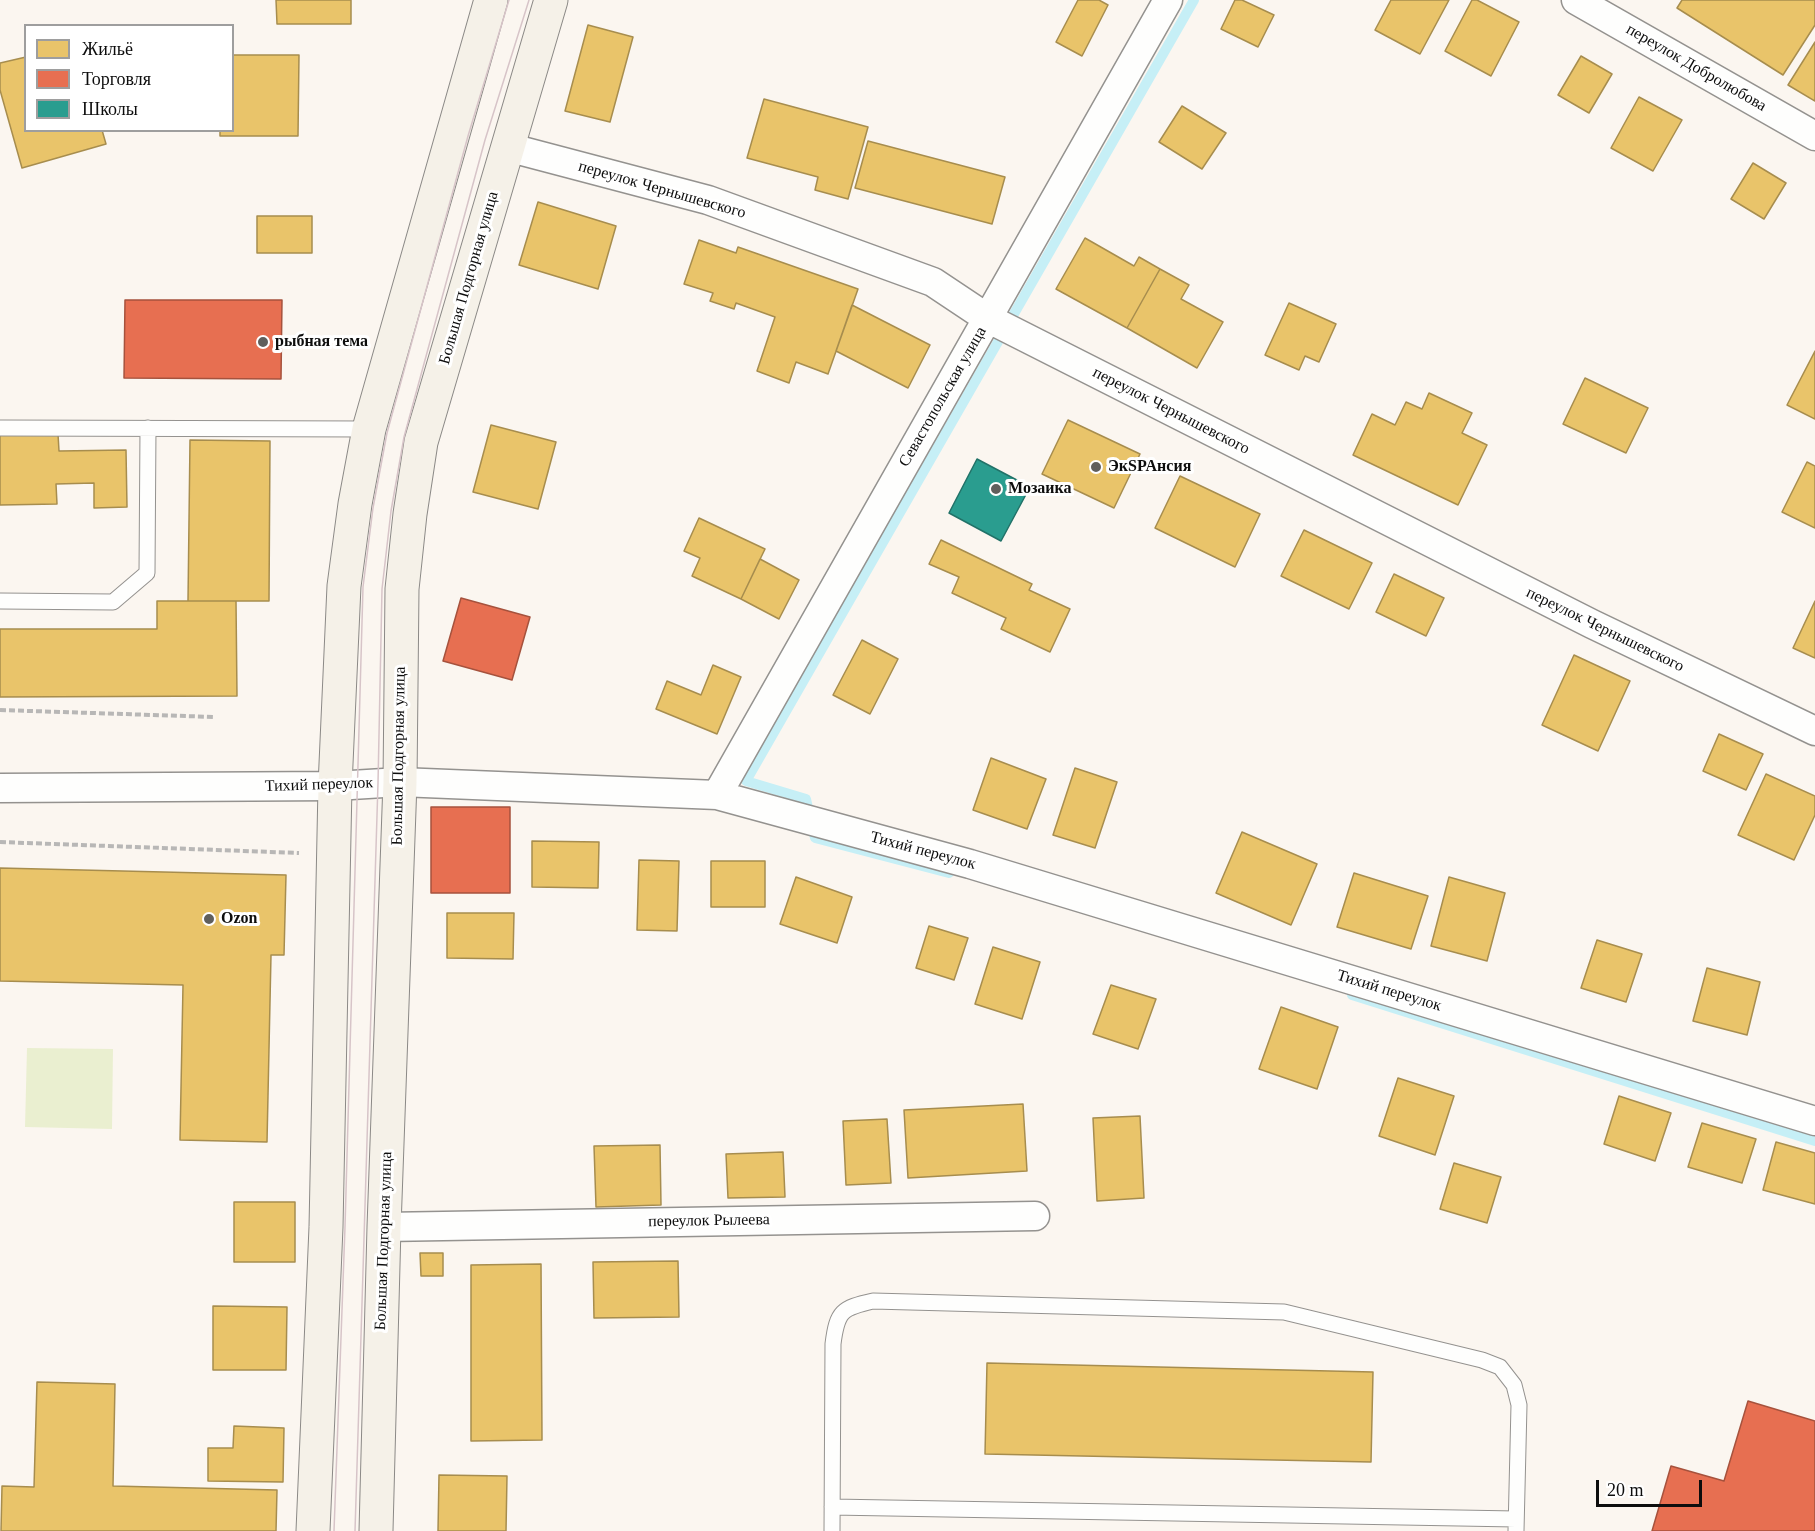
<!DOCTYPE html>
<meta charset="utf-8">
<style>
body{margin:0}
#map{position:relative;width:1815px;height:1531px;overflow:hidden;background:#fbf6f0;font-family:Georgia,serif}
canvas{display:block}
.legend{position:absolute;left:24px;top:24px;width:210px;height:108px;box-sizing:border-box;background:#fff;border:2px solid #9e9e9e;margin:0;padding:8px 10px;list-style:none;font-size:18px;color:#0d0d0d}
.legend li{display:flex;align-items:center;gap:12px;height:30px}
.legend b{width:30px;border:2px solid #9e9e9e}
.scale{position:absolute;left:1596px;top:1480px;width:106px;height:27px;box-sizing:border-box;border:3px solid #0d0d0d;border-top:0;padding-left:8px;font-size:18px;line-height:21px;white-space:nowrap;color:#0d0d0d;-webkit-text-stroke:4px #fff;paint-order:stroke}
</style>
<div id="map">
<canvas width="1815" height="1531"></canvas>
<ul class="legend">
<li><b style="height:16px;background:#e9c46a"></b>Жильё</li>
<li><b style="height:16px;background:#e76f51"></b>Торговля</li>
<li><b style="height:16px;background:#2a9d8f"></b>Школы</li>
</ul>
<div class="scale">20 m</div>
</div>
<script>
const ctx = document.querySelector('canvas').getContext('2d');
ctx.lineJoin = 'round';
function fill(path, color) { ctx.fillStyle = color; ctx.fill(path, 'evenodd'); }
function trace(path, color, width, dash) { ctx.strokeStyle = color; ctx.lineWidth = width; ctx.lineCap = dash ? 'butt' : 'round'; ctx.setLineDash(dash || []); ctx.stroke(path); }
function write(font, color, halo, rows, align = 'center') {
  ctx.font = font + ' Georgia,serif'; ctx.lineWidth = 6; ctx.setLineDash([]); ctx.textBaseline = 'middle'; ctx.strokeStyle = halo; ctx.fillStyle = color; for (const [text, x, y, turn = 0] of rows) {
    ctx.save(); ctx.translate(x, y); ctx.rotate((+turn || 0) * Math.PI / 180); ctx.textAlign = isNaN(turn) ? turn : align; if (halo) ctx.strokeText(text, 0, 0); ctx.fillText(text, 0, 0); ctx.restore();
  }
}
const green = new Path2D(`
 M27,1048L113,1049L112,1129L25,1127Z`);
const homes = new Path2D(`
 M276,0H351V24H277Z
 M1078,0H1099L1108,5L1082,56L1056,42Z
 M1235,0H1242L1274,15L1258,47L1221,29Z
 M1391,0H1449L1420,54L1375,30Z
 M1472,0H1477L1519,22L1491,76L1445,51Z
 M1682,0H1815V25L1783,75L1677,8Z
 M588,25L633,37L610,122L565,111Z
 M1815,42V101L1788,85Z
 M232,55H299L298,136H220V130H232Z
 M1581,56L1612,74L1589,113L1558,95Z
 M26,57V130H102L106,144L22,168L0,90V63Z
 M1639,97L1682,120L1653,171L1611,148Z
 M764,99L868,127L848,199L815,190L818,177L747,158Z
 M1182,106L1226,133L1202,169L1159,142Z
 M868,141L1005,177L992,224L855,188Z
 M1753,163L1786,183L1764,219L1731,199Z
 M538,202L616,226L598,289L519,265Z
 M257,216H312V253H257Z
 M1085,238L1134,266L1139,257L1160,269L1127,328L1056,289Z
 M699,240L736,253L738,247L858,289L828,374L796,362L789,383L757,371L775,317L736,303L734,309L710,301L713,293L684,284Z
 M1160,269L1189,285L1181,299L1223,322L1197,368L1127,328Z
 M1289,303L1336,324L1319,362L1305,356L1299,370L1265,355Z
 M852,305L930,345L908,388L836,351Z
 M1815,351V419L1787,405Z
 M1585,378L1648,408L1626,453L1563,424Z
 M1429,393L1472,413L1462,433L1487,445L1458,505L1353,455L1372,414L1395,425L1406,402L1422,409Z
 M1068,420L1140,454L1114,508L1042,474Z
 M491,425L556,442L538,509L473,492Z
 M58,434L59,451L126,450L127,507L94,508V483L56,484L57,504L0,505V435Z
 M190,440L270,441L269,601H188Z
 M1807,462L1815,466V528L1782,512Z
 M1180,476L1260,514L1235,567L1155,528Z
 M699,518L765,549L741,599L692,576L700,558L684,551Z
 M1304,530L1372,563L1349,609L1281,576Z
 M941,540L1032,584L1029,590L1070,609L1050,652L1001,629L1006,618L952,593L959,577L929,564Z
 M760,559L799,580L779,619L741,599Z
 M1394,574L1444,598L1426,636L1376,612Z
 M157,601H236L237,696L0,697V629H157Z
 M1815,601V658L1793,648Z
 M862,640L898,659L870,714L833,695Z
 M1574,655L1630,681L1598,751L1542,725Z
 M713,665L741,677L717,734L656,709L667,681L701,695Z
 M1719,734L1763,754L1746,790L1703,771Z
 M991,758L1046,779L1027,829L973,810Z
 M1075,768L1117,782L1095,848L1053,835Z
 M1766,774L1815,796V815L1794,860L1738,835Z
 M1242,832L1317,864L1291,925L1216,893Z
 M532,841L599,842L598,888L532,887Z
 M639,860L679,861L677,931L637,930Z
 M711,861H765V907H711Z
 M0,868L286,875L284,955H271L267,1142L180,1140L183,985L0,981Z
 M1354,873L1428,896L1411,949L1337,927Z
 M796,877L852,897L837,943L780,924Z
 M1449,877L1505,893L1487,961L1431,946Z
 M447,913H514L513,959L447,958Z
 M929,926L968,938L954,980L916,968Z
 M1597,940L1642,954L1626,1002L1581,988Z
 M993,947L1040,962L1022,1019L975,1004Z
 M1707,968L1760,982L1747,1035L1693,1021Z
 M1111,985L1156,999L1138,1049L1093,1034Z
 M1281,1007L1338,1027L1317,1089L1259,1069Z
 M1398,1078L1454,1096L1435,1155L1379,1136Z
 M1619,1096L1671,1113L1655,1161L1604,1144Z
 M1023,1104L1027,1171L908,1178L904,1110Z
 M1140,1116L1144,1198L1097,1201L1093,1118Z
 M887,1119L891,1183L846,1185L843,1121Z
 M1702,1123L1756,1139L1742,1183L1688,1167Z
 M1776,1142L1815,1153V1204L1763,1190Z
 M660,1145L661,1205L596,1207L594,1146Z
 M783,1152L785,1197L728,1198L726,1154Z
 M1454,1163L1501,1177L1487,1223L1440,1209Z
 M234,1202H295V1262H234Z
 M420,1253H443V1276H421Z
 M678,1261L679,1317L594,1318L593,1262Z
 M541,1264L542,1440L471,1441V1265Z
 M213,1306L287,1307L286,1370H213Z
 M987,1363L1373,1372L1371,1462L985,1454Z
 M37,1382L115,1384L113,1486L277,1490L276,1531H1L2,1486L34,1487Z
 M234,1426L284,1428L283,1482L208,1481V1448H233Z
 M439,1475L507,1476L506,1531H438Z`);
const shops = new Path2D(`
 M125,300H282L281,379L124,378Z
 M461,598L530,617L512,680L443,661Z
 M431,807H510V893H431Z
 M1748,1401L1815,1421V1531H1652L1671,1466L1724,1481Z`);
const schools = new Path2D(`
 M977,459L1030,487L1001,541L949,513Z`);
const stream = new Path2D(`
 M949,873L815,838L806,799L746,781L1194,0
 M1352,995L1815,1141`);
const path = new Path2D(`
 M0,710L215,717
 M0,842L299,853`);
const lane = new Path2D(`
 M0,428L369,429
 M0,601L113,602L147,573L148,428
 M832,1507L1516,1519
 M832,1531L833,1344C837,1311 842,1308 873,1301L1284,1312L1482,1360L1500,1367L1514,1385L1519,1405L1516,1531`);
const street = new Path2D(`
 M1576,0L1815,136
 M507,147L708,200L933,282L987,318L1592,624L1815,731
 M0,788L335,786L400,782L717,795L970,864L1815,1121
 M717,795L1168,0
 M384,1227L1035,1216`);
const secondary = new Path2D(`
 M313,1531L326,1227L335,786L344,586L355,504L369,429L491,0
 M376,1531L384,1227L400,782L402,589L410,514L421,442L551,0`);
const tram = new Path2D(`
 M334,1531L345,1227L363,587L373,508L387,433L468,136L509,0
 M355,1531L378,783L382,589L391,511L404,437L485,140L529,0`);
const markers = [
 [263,342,6,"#605f5c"],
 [1096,467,6,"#605f5c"],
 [996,489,6,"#605f5c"],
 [209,919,6,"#605f5c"]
];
const streetNames = [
 ["переулок Добролюбова",1696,68,30],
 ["переулок Чернышевского",662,190,16],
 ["Большая Подгорная улица",469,278,-74],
 ["Севастопольская улица",943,397,-60],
 ["переулок Чернышевского",1171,411,27],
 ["переулок Чернышевского",1605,630,26],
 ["Большая Подгорная улица",399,756,-89],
 ["Тихий переулок",319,785,-2],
 ["Тихий переулок",923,851,15],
 ["Тихий переулок",1389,991,17],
 ["переулок Рылеева",709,1221,-1],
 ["Большая Подгорная улица",384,1241,-88]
];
const poiNames = [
 ["рыбная тема",275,342],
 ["ЭкSPAнсия",1108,467],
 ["Мозаика",1008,489],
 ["Ozon",221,919]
];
fill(green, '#eaefd0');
fill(homes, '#e9c46a');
trace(homes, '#a78d4e', 1.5);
fill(shops, '#e76f51');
trace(shops, '#a6523d', 1.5);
fill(schools, '#2a9d8f');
trace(schools, '#217268', 1.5);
trace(stream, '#c6eff6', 10);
trace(lane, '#94928f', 17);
trace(street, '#94928f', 31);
trace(secondary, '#8b8986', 35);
trace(path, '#b8b7b6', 4, [6, 3]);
trace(lane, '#fefefd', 15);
trace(street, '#fefefd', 28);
trace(secondary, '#f5f1e8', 33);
trace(tram, '#d7c4c8', 1.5);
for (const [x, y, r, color] of markers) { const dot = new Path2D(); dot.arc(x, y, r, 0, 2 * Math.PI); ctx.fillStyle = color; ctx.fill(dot); trace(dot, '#fff', 2); }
write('16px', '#0d0d0d', '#fff', streetNames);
write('bold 16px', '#0d0d0d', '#fff', poiNames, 'left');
</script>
